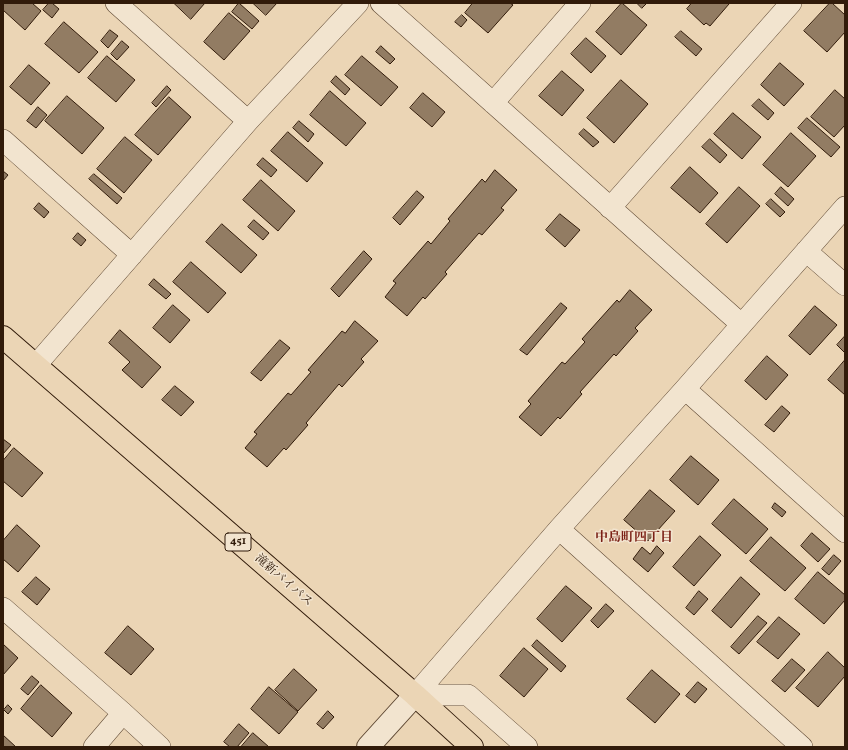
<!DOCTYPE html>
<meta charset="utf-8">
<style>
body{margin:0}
#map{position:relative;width:848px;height:750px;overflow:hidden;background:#ebd5b5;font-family:Vollkorn,serif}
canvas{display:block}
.frame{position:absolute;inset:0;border:4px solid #311b0a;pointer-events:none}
</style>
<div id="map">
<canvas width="848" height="750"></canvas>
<div class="frame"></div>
</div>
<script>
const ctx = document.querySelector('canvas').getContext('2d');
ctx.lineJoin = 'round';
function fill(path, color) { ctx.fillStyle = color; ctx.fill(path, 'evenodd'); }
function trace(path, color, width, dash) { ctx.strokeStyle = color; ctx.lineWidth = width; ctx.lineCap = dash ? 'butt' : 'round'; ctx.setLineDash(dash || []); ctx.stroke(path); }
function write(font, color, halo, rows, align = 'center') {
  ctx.font = font + ' Vollkorn,"Noto Serif JP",serif'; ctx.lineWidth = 3; ctx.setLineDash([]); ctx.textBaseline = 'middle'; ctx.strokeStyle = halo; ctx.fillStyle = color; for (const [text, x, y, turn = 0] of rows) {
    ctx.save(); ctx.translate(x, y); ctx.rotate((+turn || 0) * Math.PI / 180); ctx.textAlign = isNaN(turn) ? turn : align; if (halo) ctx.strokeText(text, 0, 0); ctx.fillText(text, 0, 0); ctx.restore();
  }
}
const building = new Path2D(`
 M3,3H32L41,11L25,30L3,10Z
 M49,3H52L59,9L52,18L43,10Z
 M174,3H205L191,19Z
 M239,3L259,21L252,29L232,12Z
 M253,3H277L266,15Z
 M473,3H510L513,5L488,33L465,13Z
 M622,3L647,25L621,55L596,32Z
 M637,3H647L642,8Z
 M692,3H728L729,4L710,26L706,23L704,25L687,9Z
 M830,3H832L845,15V32L827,52L804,31Z
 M229,13L250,31L224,60L204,42Z
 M462,15L467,20L461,27L455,22Z
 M64,22L98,52L79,73L45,44Z
 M110,30L118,36L108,48L101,41Z
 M681,31L702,49L696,56L675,37Z
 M586,38L606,56L591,73L571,54Z
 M122,41L129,47L117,60L111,54Z
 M381,46L395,59L390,64L376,52Z
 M107,56L135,80L116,102L88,78Z
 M362,56L398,87L381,106L345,75Z
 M780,63L804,84L784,106L761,85Z
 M29,65L50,83L31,105L10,87Z
 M562,71L584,90L562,116L539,96Z
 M336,76L350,89L345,95L331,82Z
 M621,80L648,104L614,143L587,118Z
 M167,86L171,90L156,107L152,103Z
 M835,90L845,99V125L834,137L811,117Z
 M330,91L366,123L346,146L310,115Z
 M423,93L445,112L432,127L410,108Z
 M67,96L104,128L82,154L45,121Z
 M169,97L191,117L158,155L135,135Z
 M759,99L774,113L768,120L752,106Z
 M38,107L47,115L36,128L27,121Z
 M733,113L761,137L742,159L714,134Z
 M807,118L840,147L831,157L798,128Z
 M299,121L314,134L308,142L293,128Z
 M584,129L599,142L593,147L579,134Z
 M288,132L323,163L307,182L271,151Z
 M791,133L816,156L788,187L763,165Z
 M125,137L152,160L124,193L97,169Z
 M710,139L727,155L720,163L702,147Z
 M263,158L277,170L271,177L257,165Z
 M690,167L718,193L700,213L671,188Z
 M495,170L517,190L501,208L504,210L482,235L479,233L445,272L447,274L425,299L423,297L407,316L385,297L396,283L393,281L428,241L431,244L450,221L448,219L482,179L485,182Z
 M3,171L8,175L3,181Z
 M94,174L122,198L117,204L89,179Z
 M261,180L295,211L278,231L243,200Z
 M739,187L760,206L727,243L706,224Z
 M781,187L794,199L788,206L775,194Z
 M417,191L424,197L400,225L393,218Z
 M771,199L785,212L780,217L766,204Z
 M39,203L49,212L44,218L34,209Z
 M560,214L580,230L565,247L546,230Z
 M254,220L269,233L263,240L248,227Z
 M222,224L257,255L241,273L206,242Z
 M78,233L86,240L81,246L73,239Z
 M364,251L372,259L339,297L331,289Z
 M191,262L226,293L208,313L173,282Z
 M154,279L171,294L166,299L149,285Z
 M630,290L652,310L635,328L638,331L616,356L614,354L580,392L582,394L560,419L558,417L541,436L519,417L531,404L528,401L562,362L565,364L585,342L582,339L617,300L619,302Z
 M561,303L567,308L527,355L520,350Z
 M173,305L190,320L170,343L153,328Z
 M815,306L837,325L810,355L789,336Z
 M355,321L378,341L361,359L364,362L342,387L339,384L306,423L308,425L286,450L284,448L267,467L245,448L257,434L254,432L288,393L291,395L311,372L308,370L342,331L345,333Z
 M120,330L161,367L142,388L122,370L130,362L109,343Z
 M845,336V351L844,352L837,345Z
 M280,340L290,348L261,381L251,373Z
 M767,356L788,375L766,400L745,381Z
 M845,360V395L828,380Z
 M175,386L194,402L181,416L162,400Z
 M782,406L790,413L774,432L765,425Z
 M3,439L11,445L3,454Z
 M14,448L43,473L22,497L3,481V461Z
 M691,456L719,480L698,505L670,480Z
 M650,490L675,511L648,541L624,520Z
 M734,499L768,529L746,554L712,524Z
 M775,503L786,512L782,517L772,508Z
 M17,525L40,546L18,572L3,559V541Z
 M812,533L830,549L818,562L801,546Z
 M700,536L721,555L694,586L673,567Z
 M771,537L806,568L785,591L750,561Z
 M657,546L664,553L648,572L633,559L642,547L650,554Z
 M834,555L841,561L829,575L822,569Z
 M818,572L845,595V600L824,624L795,599Z
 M36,577L50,589L37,605L22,592Z
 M741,577L760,594L731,628L712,611Z
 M566,586L592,608L562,642L537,619Z
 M699,591L708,599L694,615L686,608Z
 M606,604L614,611L598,628L591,621Z
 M758,616L767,623L739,654L731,647Z
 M779,617L800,634L778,659L757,642Z
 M128,626L154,649L131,675L105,653Z
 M537,640L566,666L561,672L532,646Z
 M3,644L18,658L3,675Z
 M524,648L548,669L524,697L500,676Z
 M828,652L845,668V676L818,707L796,688Z
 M792,659L805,670L785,692L772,681Z
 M294,669L317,690L298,711L275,690Z
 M652,670L680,694L655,723L627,699Z
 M32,676L39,682L28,695L21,689Z
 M698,682L707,689L695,703L686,696Z
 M41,685L72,713L52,737L21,709Z
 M269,687L298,712L279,734L251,709Z
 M8,705L12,709L8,714L4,710Z
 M328,711L334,717L323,729L317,724Z
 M239,724L249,733L237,747H230L224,742Z
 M253,733L269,747H241Z
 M3,735L16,747H3Z`);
const minor = new Path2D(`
 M116,3L248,121
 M381,3L741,324
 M493,103L580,3
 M3,140L132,255
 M610,208L791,3
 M806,251L845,285
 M36,365L248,121L358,3
 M685,389L845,532
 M559,529L802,747
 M3,608L123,713L160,747
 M415,695L559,529L685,389L845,207
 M415,695H468L527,747
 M94,747L123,713`);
const tertiary = new Path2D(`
 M368,747L415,695`);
const trunk = new Path2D(`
 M3,337L415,695L472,747`);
const shields = [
 [238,542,26]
];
const shieldNames = [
 ["451",238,542]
];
const streetNames = [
 ["滝新バイパス",283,581,41]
];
const neighbourhoodNames = [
 ["中島町四丁目",634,539]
];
fill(building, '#927c63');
trace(building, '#311b0a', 1);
trace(minor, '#604a35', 22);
trace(tertiary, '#604a35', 24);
trace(trunk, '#311b0a', 24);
trace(minor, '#f2e4cf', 21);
trace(tertiary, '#f2e4cf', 22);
trace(trunk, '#ebd5b5', 22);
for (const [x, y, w] of shields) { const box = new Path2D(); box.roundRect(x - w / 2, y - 9, w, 18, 3); ctx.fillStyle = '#f2e4cf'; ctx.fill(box); trace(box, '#311b0a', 1); }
write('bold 11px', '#311b0a', null, shieldNames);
write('12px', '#311b0a', '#f2e4cf', streetNames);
write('bold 13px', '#7a1f14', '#f2e4cf', neighbourhoodNames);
</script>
